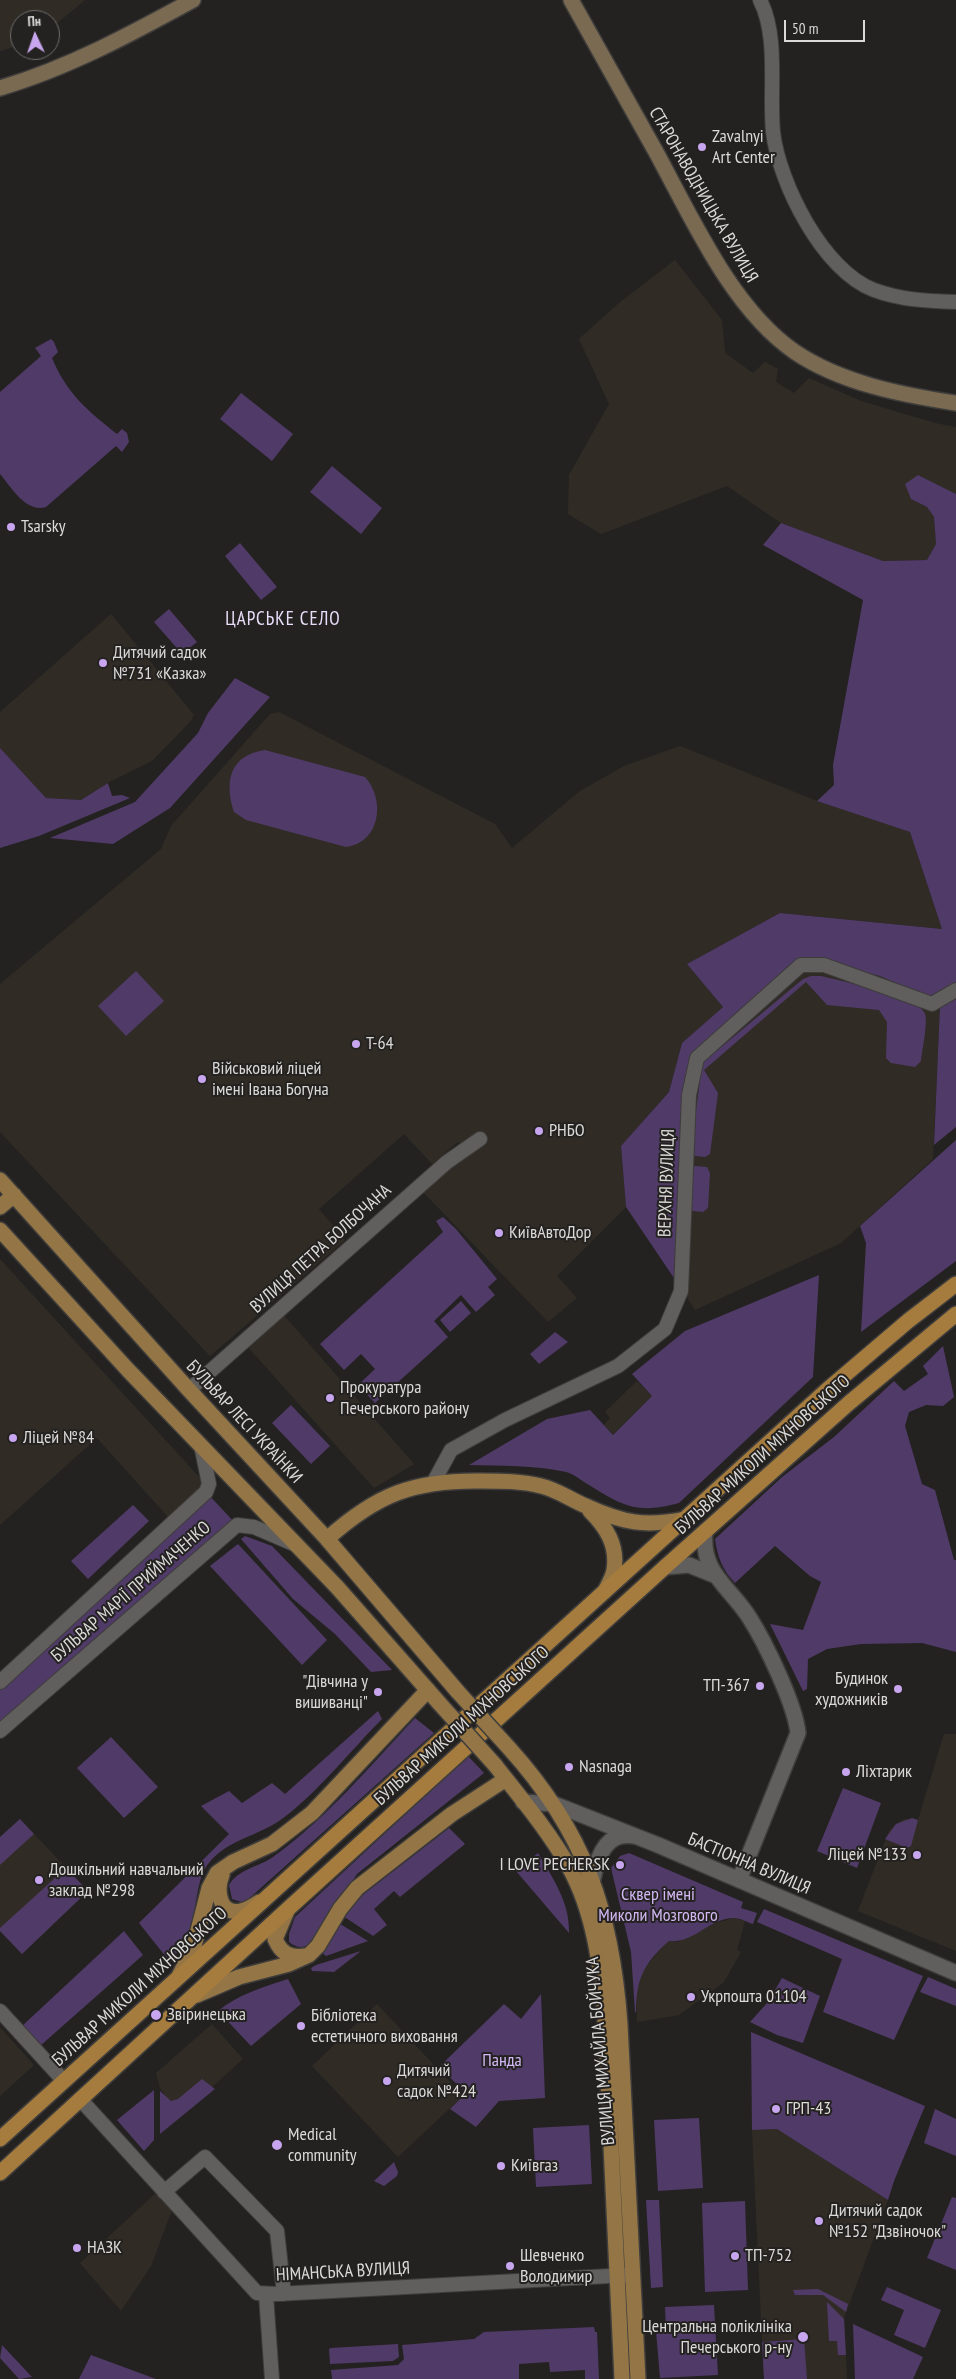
<!DOCTYPE html>
<meta charset="utf-8">
<style>
body{margin:0}
#map{position:relative;width:956px;height:2379px;overflow:hidden;background:#242220;font-family:"PT Sans Narrow",sans-serif}
canvas{display:block}
.north{position:absolute;left:10px;top:10px;width:50px;height:50px;box-sizing:border-box;background:#242220;border:1px solid #6d6c6a;border-radius:50%;rotate:357deg;font-size:14px;font-weight:700;line-height:20px;text-align:center;color:#dbdad8}
.north::after{content:'';display:block;margin:auto;width:18px;height:22px;background:#c8a6ef;clip-path:polygon(50% 0,100% 100%,50% 72%,0 100%)}
.scale{position:absolute;left:784px;top:20px;width:81px;height:22px;box-sizing:border-box;border:2px solid #dbdad8;border-top:0;padding-left:6px;font-size:15px;line-height:18px;white-space:nowrap;color:#dbdad8;-webkit-text-stroke:4px #242220;paint-order:stroke}
</style>
<div id="map">
<canvas width="956" height="2379"></canvas>
<div class="north">Пн</div>
<div class="scale">50 m</div>
</div>
<script>
const ctx = document.querySelector('canvas').getContext('2d');
ctx.lineJoin = 'round';
function fill(path, color) { ctx.fillStyle = color; ctx.fill(path, 'evenodd'); }
function trace(path, color, width, dash) { ctx.strokeStyle = color; ctx.lineWidth = width; ctx.lineCap = dash ? 'butt' : 'round'; ctx.setLineDash(dash || []); ctx.stroke(path); }
function write(font, color, halo, rows, align = 'center') {
  ctx.font = font + ' "PT Sans Narrow",sans-serif'; ctx.lineWidth = 4; ctx.setLineDash([]); ctx.textBaseline = 'middle'; ctx.strokeStyle = halo; ctx.fillStyle = color; for (const [text, x, y, turn = 0] of rows) {
    ctx.save(); ctx.translate(x, y); ctx.rotate((+turn || 0) * Math.PI / 180); ctx.textAlign = isNaN(turn) ? turn : align; if (halo) ctx.strokeText(text, 0, 0); ctx.fillText(text, 0, 0); ctx.restore();
  }
}
const built = new Path2D(`
 M0,0H85L50,29V20H20V45L0,51Z
 M675,260L722,320L725,353L753,373L765,362L778,369L776,382L794,393L809,378L861,401L935,423L956,427V494L918,475L911,499L927,507L934,517L936,544L927,560L883,561L781,523L727,486L601,534L568,514L569,475L609,404L579,339L619,303Z
 M111,614L194,715L190,722L152,761L111,781L81,800L46,798L0,748V712Z
 M279,712L495,824L512,848L580,791L624,766L680,746L817,801L910,832L942,929L780,913L687,964L723,1007L682,1043L669,1092L621,1146L626,1207L557,1276L577,1298L548,1322L423,1192L468,1153L458,1142L432,1164L404,1134L319,1209L345,1240L210,1356L0,1132V984L161,849L171,826L270,714Z
 M826,961L880,976L930,998L940,1005L933,1159L841,1243L695,1310L676,1281L693,1057L800,962Z
 M0,1259L201,1479V1490L169,1518L97,1438L0,1525Z
 M282,1313L414,1464L374,1488L247,1346Z
 M637,1381L652,1396L613,1434L604,1425L610,1418L605,1412Z
 M944,1734H956V1951L858,1911L889,1831L896,1824L904,1819L918,1820Z
 M20,1819L88,1891L22,1954L0,1931V1837Z
 M734,1918L745,1921L737,1950L741,1952L724,1982L679,2015L637,2022L636,1991L643,1970L665,1944L669,1941L678,1942L713,1924Z
 M377,2004L463,2096L398,2157L312,2066Z
 M212,2024L243,2059L179,2117L160,2088L156,2073Z
 M0,2027L34,2065L0,2096Z
 M777,2129L888,2200L844,2318L847,2379H764L752,2130Z
 M156,2193L172,2210L151,2266L121,2311L80,2263Z`);
const green = new Path2D(`
 M51,339L54,342L58,352L52,358C67,394 88,411 117,434L122,429L127,433L129,442L122,452L116,446L46,507C26,513 11,487 0,474V392L41,356L35,348Z
 M241,393L293,434L272,461L220,419Z
 M332,466L382,508L361,534L310,492Z
 M918,475L956,494V983L930,998L880,976L813,960L693,1057L676,1281L626,1207L621,1146L669,1092L682,1043L723,1007L687,964L780,913L942,929L910,832L817,801L834,785L833,765L863,600L763,545L781,523L883,561L927,560L936,544L934,517L927,507L911,499L905,484Z
 M240,543L277,587L261,600L225,556Z
 M169,609L197,642L182,654L154,622Z
 M235,678L270,697L170,808L113,844L50,838L135,802L198,733L208,713Z
 M0,748L46,798L81,800L108,783L112,796L122,795L130,798L39,836L0,848Z
 M265,750L365,777C386,800 380,843 346,847L246,820L234,812C224,781 230,755 265,750Z
 M136,971L164,1001L126,1036L98,1006Z
 M811,976H821C840,981 920,996 925,1014C928,1024 922,1050 921,1061L915,1067L891,1063L886,1058L887,1022L879,1010L827,1005L806,982L704,1070L718,1093L710,1154L705,1157L695,1156L691,1152L702,1063L803,979Z
 M956,997V1127L934,1145L940,1005Z
 M956,1140V1261L861,1332L866,1243L860,1226Z
 M695,1166L707,1167L710,1173L708,1208L703,1212L693,1211L687,1205L690,1169Z
 M443,1217L456,1229L497,1279L488,1287L495,1295L476,1312L461,1295L434,1321L448,1337L375,1403L358,1385L375,1369L361,1354L344,1370L320,1344L443,1232L436,1221Z
 M819,1275L813,1377L679,1503C638,1514 624,1507 589,1485C582,1481 574,1474 566,1472C534,1465 501,1466 469,1465L547,1419L590,1410L613,1435L652,1396L632,1374L685,1331Z
 M461,1301L471,1313L450,1332L440,1320Z
 M555,1332L568,1342L539,1364L530,1354Z
 M943,1346L954,1397L943,1406L926,1405L909,1412L905,1426L922,1484L935,1490L954,1560H956V1652L922,1643L861,1644L827,1649L808,1659L807,1689L803,1691L770,1624L803,1630L821,1582L810,1576L775,1546L735,1583C723,1571 717,1556 715,1539L782,1477L834,1437L894,1381L904,1391L928,1374L923,1366Z
 M291,1405L330,1446L311,1464L272,1423Z
 M206,1492L237,1525L0,1731V1682Z
 M133,1505L149,1521L88,1579L71,1561Z
 M245,1536L272,1546L392,1670L371,1672L335,1634L293,1599L241,1539Z
 M238,1544L327,1640L302,1665L210,1566Z
 M378,1711L382,1719C351,1750 314,1797 279,1821C257,1836 225,1841 208,1864C197,1878 196,1909 191,1926C187,1940 178,1951 170,1962L139,1923L229,1834L201,1806L229,1791L242,1803L272,1783L285,1794Z
 M415,1718L434,1733L244,1903L232,1899L229,1885C238,1869 259,1867 273,1857C327,1818 370,1766 415,1718Z
 M111,1737L158,1787L124,1818L77,1768Z
 M468,1756L484,1773L357,1874L317,1937C309,1947 300,1951 289,1942V1934L295,1917Z
 M843,1788L881,1803L857,1868L817,1851Z
 M912,1818L918,1820L911,1846L907,1848L885,1839L896,1824Z
 M20,1819L34,1834L0,1865V1837Z
 M449,1828L465,1844L400,1897L394,1891L374,1909L387,1925L373,1936L343,1916L355,1901Z
 M538,1853C553,1879 570,1902 569,1933L516,1871Z
 M629,1853L743,1902L741,1908L757,1913L753,1924C747,1922 740,1918 734,1918C709,1918 694,1944 669,1941C644,1963 636,1979 636,2012H635L631,1952L611,1868L620,1856Z
 M66,1868L88,1891L22,1954L0,1931V1928Z
 M764,1909L923,1976L894,2040L823,2012L842,1959L757,1922Z
 M337,1922L368,1941L326,1956L320,1951Z
 M124,1931L143,1955L40,2046L21,2027Z
 M361,1951L334,1972L312,1971L311,1968L316,1965Z
 M928,1977L956,1989V2006L920,1992Z
 M782,1978L820,1996L803,2043L777,2035L750,2022L768,2002Z
 M288,1979L301,2004L251,2046L218,2011C239,1994 263,1987 288,1979Z
 M541,1994L545,2098L499,2101L476,2127L450,2109L463,2096L464,2091L439,2067L504,2004L521,2019Z
 M751,2032L925,2106L894,2181L888,2200L777,2129L752,2130Z
 M202,2079L215,2089L160,2134V2091L171,2101L178,2099Z
 M154,2090V2140L144,2151L117,2120Z
 M935,2109L956,2119V2156L924,2143Z
 M699,2118L703,2188L658,2191L654,2120Z
 M589,2125L592,2184L536,2187L533,2128Z
 M394,2162L398,2172L397,2176L384,2186L374,2181Z
 M952,2197L956,2198V2270L927,2258Z
 M646,2200H659L663,2287L651,2288Z
 M745,2201L748,2290L705,2292L702,2203Z
 M887,2287L941,2310L925,2348L894,2335L904,2310L881,2300Z
 M818,2289L848,2304L846,2312L823,2295H795L793,2290Z
 M827,2302L844,2319L846,2355H838L837,2341H829Z
 M714,2305L718,2375L660,2378L656,2331L666,2330L665,2307Z
 M853,2324L923,2357L913,2379H855Z
 M594,2327L595,2332H597L599,2379H585V2370L550,2372L549,2362L519,2364V2379H332L331,2370L398,2365L404,2359L402,2345L474,2339L484,2332Z
 M804,2339L807,2379H764L762,2342Z
 M398,2344L399,2357L393,2361L330,2364L329,2349L331,2348Z
 M2,2345L32,2377L19,2379L0,2358Z
 M91,2355L156,2379H79Z`);
const minor = new Path2D(`
 M760,0C779,37 769,91 773,132C779,183 823,271 874,290C901,300 927,301 956,302
 M189,1390L447,1162L480,1139
 M433,1483L451,1450L505,1420L618,1366L665,1329L681,1291L689,1095L697,1058L801,965H824L932,1004L956,990
 M0,1682L206,1492L209,1484L201,1445
 M0,1731L237,1525L254,1527L296,1545
 M0,2011L64,2081
 M80,2099L257,2293L277,2294L628,2275
 M164,2192L205,2157L277,2231L284,2294
 M266,2295L272,2379`);
const tertiary = new Path2D(`
 M705,1532C701,1573 729,1586 749,1617C765,1642 795,1704 798,1733L739,1880
 M665,1567L689,1565L714,1575
 M523,1802L554,1804L658,1845L956,1973
 M593,1879C597,1858 606,1831 633,1836`);
const secondary = new Path2D(`
 M571,0C599,51 628,101 656,152C692,218 732,309 795,352C841,383 902,395 956,403
 M0,88C68,68 131,34 193,0`);
const primary = new Path2D(`
 M0,1180L189,1390L327,1539L458,1692
 M0,1207L14,1195
 M0,1230L128,1370L337,1587L440,1704
 M590,1511C606,1527 618,1545 614,1570C613,1577 608,1585 605,1591
 M327,1539C377,1494 414,1480 481,1481C501,1481 522,1481 541,1486C558,1490 571,1500 586,1506C623,1523 645,1527 685,1519
 M509,1748C585,1832 612,1912 620,2024L638,2379
 M495,1765C520,1797 548,1830 569,1867C594,1912 601,1967 605,2018L622,2379
 M222,1875C216,1890 219,1916 241,1911C247,1910 253,1906 259,1902
 M287,1911L275,1939C281,1953 289,1958 305,1956
 M179,1976L194,1946L209,1888L217,1873L233,1862L272,1844L312,1813L428,1690
 M197,1995L239,1977L289,1964L309,1955L318,1946L340,1909L357,1888L452,1814L506,1779`);
const trunk = new Path2D(`
 M0,2139L827,1390L908,1321L956,1284
 M0,2173L289,1908L665,1567L849,1403L956,1314`);
const primaryBridge = new Path2D(`
 M458,1692L509,1748
 M440,1704L495,1765`);
const markers = [
 [702,147,5,"#c8a6ef"],
 [11,527,5,"#c8a6ef"],
 [103,663,5,"#c8a6ef"],
 [356,1044,5,"#c8a6ef"],
 [202,1079,5,"#c8a6ef"],
 [539,1131,5,"#c8a6ef"],
 [499,1233,5,"#c8a6ef"],
 [330,1398,5,"#c8a6ef"],
 [13,1438,5,"#c8a6ef"],
 [760,1686,5,"#c8a6ef"],
 [898,1689,5,"#c8a6ef"],
 [378,1692,5,"#c8a6ef"],
 [569,1767,5,"#c8a6ef"],
 [846,1772,5,"#c8a6ef"],
 [917,1855,5,"#c8a6ef"],
 [620,1865,5,"#c8a6ef"],
 [39,1880,5,"#c8a6ef"],
 [691,1997,5,"#c8a6ef"],
 [156,2015,6,"#c8a6ef"],
 [301,2026,5,"#c8a6ef"],
 [387,2081,5,"#c8a6ef"],
 [776,2109,5,"#c8a6ef"],
 [277,2145,6,"#c8a6ef"],
 [501,2166,5,"#c8a6ef"],
 [819,2221,5,"#c8a6ef"],
 [77,2248,5,"#c8a6ef"],
 [735,2256,5,"#c8a6ef"],
 [510,2266,5,"#c8a6ef"],
 [803,2337,6,"#c8a6ef"]
];
const poiNames = [
 ["Zavalnyi",712,137],
 ["Art Center",712,158],
 ["Tsarsky",21,527],
 ["Дитячий садок",113,653],
 ["№731 «Казка»",113,674],
 ["Т-64",366,1044],
 ["Військовий ліцей",212,1069],
 ["імені Івана Богуна",212,1090],
 ["РНБО",549,1131],
 ["КиївАвтоДор",509,1233],
 ["Прокуратура",340,1388],
 ["Печерського району",340,1409],
 ["Ліцей №84",23,1438],
 ["Будинок",888,1679,"right"],
 ["художників",888,1700,"right"],
 ["\"Дівчина у",368,1682,"right"],
 ["вишиванці\"",368,1703,"right"],
 ["ТП-367",750,1686,"right"],
 ["Nasnaga",579,1767],
 ["Ліхтарик",856,1772],
 ["Ліцей №133",907,1855,"right"],
 ["I LOVE PECHERSK",610,1865,"right"],
 ["Дошкільний навчальний",49,1870],
 ["заклад №298",49,1891],
 ["Укрпошта 01104",701,1997],
 ["Звіринецька",167,2015],
 ["Бібліотека",311,2016],
 ["естетичного виховання",311,2037],
 ["Дитячий",397,2071],
 ["садок №424",397,2092],
 ["ГРП-43",786,2109],
 ["Medical",288,2135],
 ["community",288,2156],
 ["Київгаз",511,2166],
 ["Дитячий садок",829,2211],
 ["№152 \"Дзвіночок\"",829,2232],
 ["НАЗК",87,2248],
 ["Шевченко",520,2256],
 ["Володимир",520,2277],
 ["ТП-752",745,2256],
 ["Центральна поліклініка",792,2327,"right"],
 ["Печерського р-ну",792,2348,"right"]
];
const streetNames = [
 ["СТАРОНАВОДНИЦЬКА ВУЛИЦЯ",703,195,60],
 ["ВЕРХНЯ ВУЛИЦЯ",667,1183,-88],
 ["ВУЛИЦЯ ПЕТРА БОЛБОЧАНА",321,1249,-42],
 ["БУЛЬВАР ЛЕСІ УКРАЇНКИ",244,1422,47],
 ["БУЛЬВАР МИКОЛИ МІХНОВСЬКОГО",763,1455,-42],
 ["БУЛЬВАР МАРІЇ ПРИЙМАЧЕНКО",131,1592,-41],
 ["БУЛЬВАР МИКОЛИ МІХНОВСЬКОГО",462,1726,-42],
 ["БАСТІОННА ВУЛИЦЯ",749,1864,23],
 ["БУЛЬВАР МИКОЛИ МІХНОВСЬКОГО",140,1987,-42],
 ["ВУЛИЦЯ МИХАЙЛА БОЙЧУКА",601,2051,-95],
 ["НІМАНСЬКА ВУЛИЦЯ",343,2272,-3]
];
const parkNames = [
 ["Сквер імені",658,1895],
 ["Миколи Мозгового",658,1916],
 ["Панда",502,2061]
];
const neighbourhoodNames = [
 ["ЦАРСЬКЕ СЕЛО",283,620]
];
fill(built, '#302c25');
fill(green, '#503a68');
trace(minor, '#3e3d3b', 16);
trace(tertiary, '#3e3d3b', 18);
trace(secondary, '#3e3d3b', 18);
trace(primary, '#3e3d3b', 18);
trace(trunk, '#3e3d3b', 18);
trace(minor, '#605f5d', 14);
trace(tertiary, '#605f5d', 15);
trace(secondary, '#7a6a51', 15);
trace(primary, '#947545', 15);
trace(trunk, '#a57c3d', 15);
trace(primaryBridge, '#3e3d3b', 18, []);
trace(primaryBridge, '#947545', 15);
for (const [x, y, r, color] of markers) { const dot = new Path2D(); dot.arc(x, y, r, 0, 2 * Math.PI); ctx.fillStyle = color; ctx.fill(dot); trace(dot, '#242220', 2); }
write('18px', '#dbdad8', '#242220', poiNames, 'left');
write('18px', '#dbdad8', '#242220', streetNames);
write('18px', '#d3b8f5', '#242220', parkNames);
ctx.letterSpacing = '1px';
write('19px', '#e9ddf9', '#242220', neighbourhoodNames);
ctx.letterSpacing = '0px';
</script>
